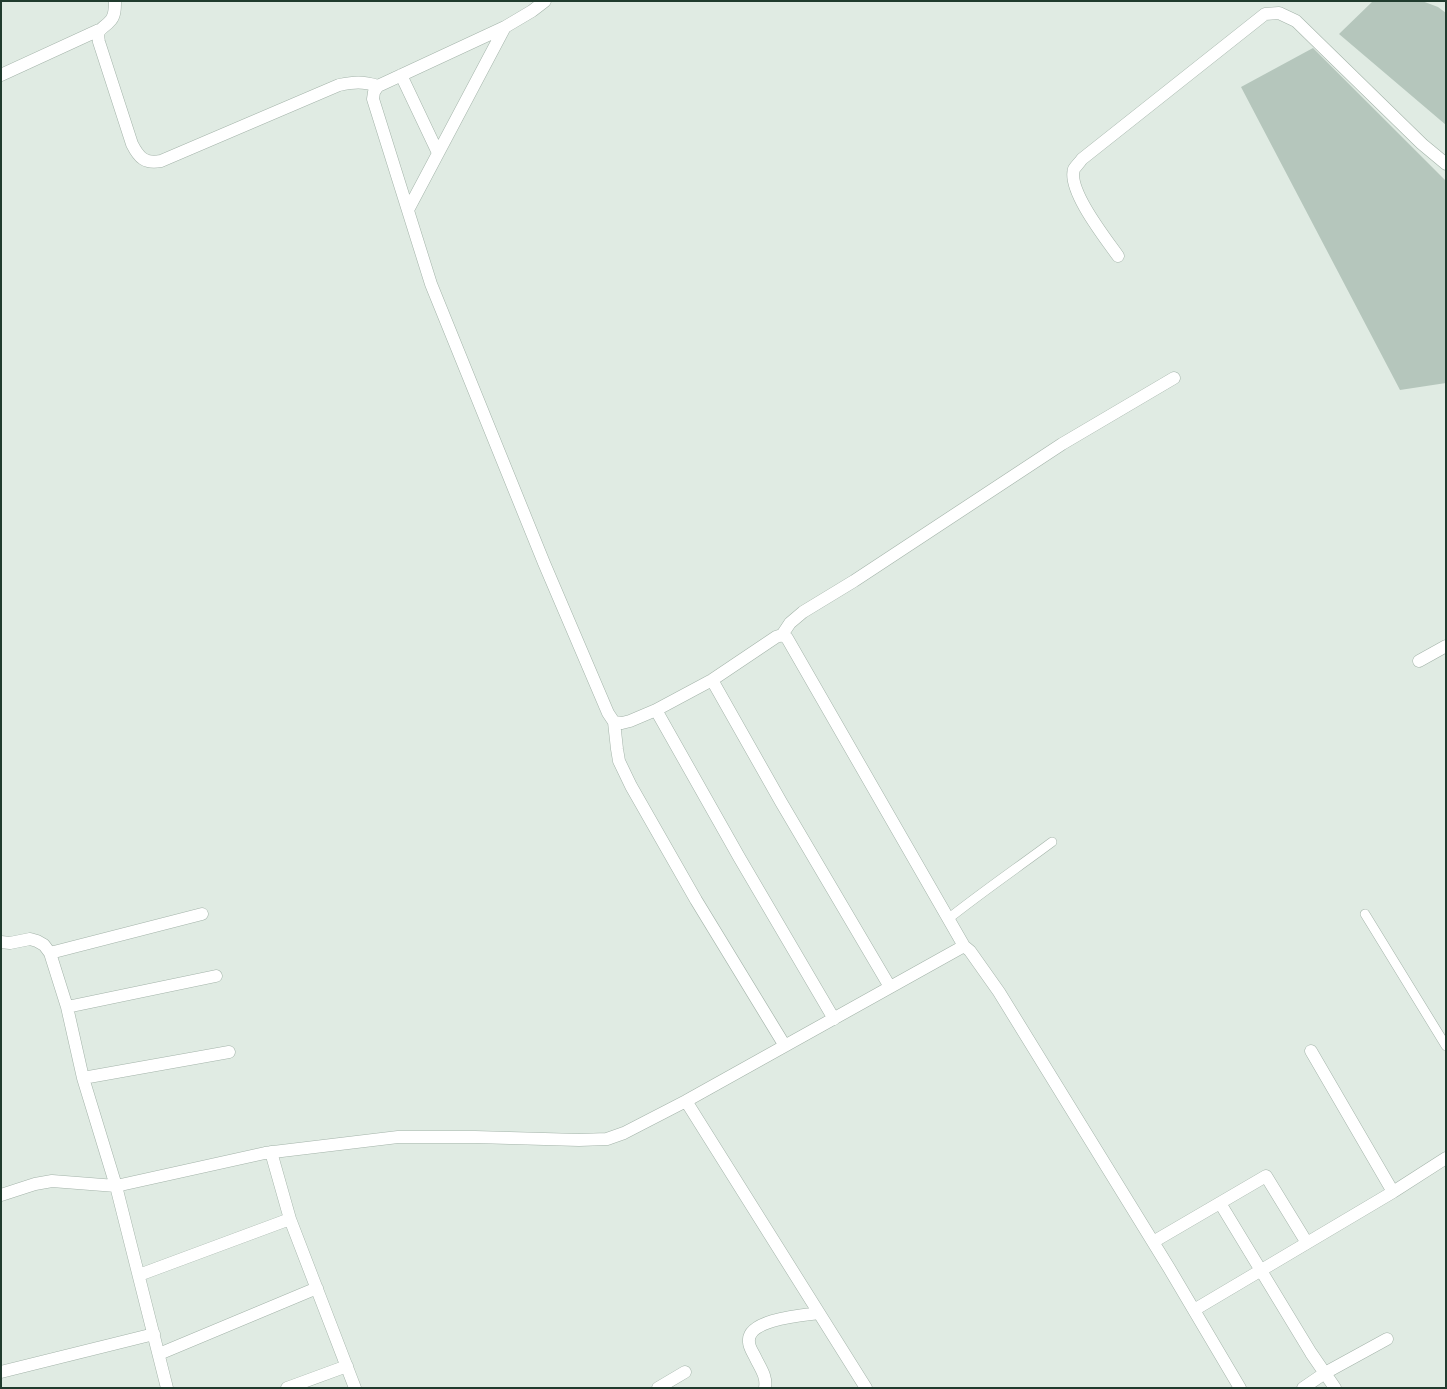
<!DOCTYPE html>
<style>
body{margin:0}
#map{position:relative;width:1447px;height:1389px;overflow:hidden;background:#e0ebe3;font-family:"Golos Text",sans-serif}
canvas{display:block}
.frame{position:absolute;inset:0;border:2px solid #203b2e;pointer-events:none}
</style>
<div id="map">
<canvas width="1447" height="1389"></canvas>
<div class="frame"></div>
</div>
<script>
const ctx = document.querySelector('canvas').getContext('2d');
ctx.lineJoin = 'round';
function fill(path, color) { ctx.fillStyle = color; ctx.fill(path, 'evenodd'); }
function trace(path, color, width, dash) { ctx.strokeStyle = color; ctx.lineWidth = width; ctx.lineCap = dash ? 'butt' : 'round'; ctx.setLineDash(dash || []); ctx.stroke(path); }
const building = new Path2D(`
 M1373,1H1422L1438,7L1446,13V125L1339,34Z
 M1313,48L1446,181V383L1400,390L1241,87Z`);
const lane = new Path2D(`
 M1365,914L1446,1046
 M948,919C982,892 1017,868 1052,842`);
const street = new Path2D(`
 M115,1C115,8 115,15 111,20C103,30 96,27 99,42L132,144C139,158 145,164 161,161L339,85C354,82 362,81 378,86
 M545,1L532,11L505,27L378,86L374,92L373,99L431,284L544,563L608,713L614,722L622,723L630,721L656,710L712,680L776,637L782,635L787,638L964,946
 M1,75L99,30
 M401,75L438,153
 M408,210L505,27
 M1118,256C1106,239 1067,190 1074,169C1076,166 1080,162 1082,159L1265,14L1279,13L1296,21L1422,144L1446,164
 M782,635L790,623L803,612L854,581L1062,444L1174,378
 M1419,661L1446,646
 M712,680L781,802L890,987
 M656,710L739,857L834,1019
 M614,722L617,749L619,761L631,786L696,900L785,1046
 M1,942L10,943L30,939L37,941L44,945L50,953L67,1007L83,1078L116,1186L167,1388
 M50,953L202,914
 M67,1007L216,976
 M1311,1051L1393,1192
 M83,1078L229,1052
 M686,1101L866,1388
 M271,1152L290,1219L355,1388
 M1,1195L35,1184L52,1181L116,1186L265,1153L398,1137H475L579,1140L607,1139L624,1133L686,1101L964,946L970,951L999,992L1169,1268L1240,1388
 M1220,1203L1311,1353L1335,1388
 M1153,1242L1266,1176L1307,1243
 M139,1275L290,1219
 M1194,1310L1393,1192L1446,1158
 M159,1354L317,1288
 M1,1372L154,1334
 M287,1388L347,1366
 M658,1388L685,1372
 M765,1388C767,1377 761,1369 756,1359C754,1354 749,1348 749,1342C746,1319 804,1315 819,1313
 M1303,1388L1325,1373L1387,1339`);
fill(building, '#b5c6bc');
trace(lane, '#a3b3a9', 10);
trace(street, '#a3b3a9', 13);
trace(lane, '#fff', 9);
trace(street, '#fff', 12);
</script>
